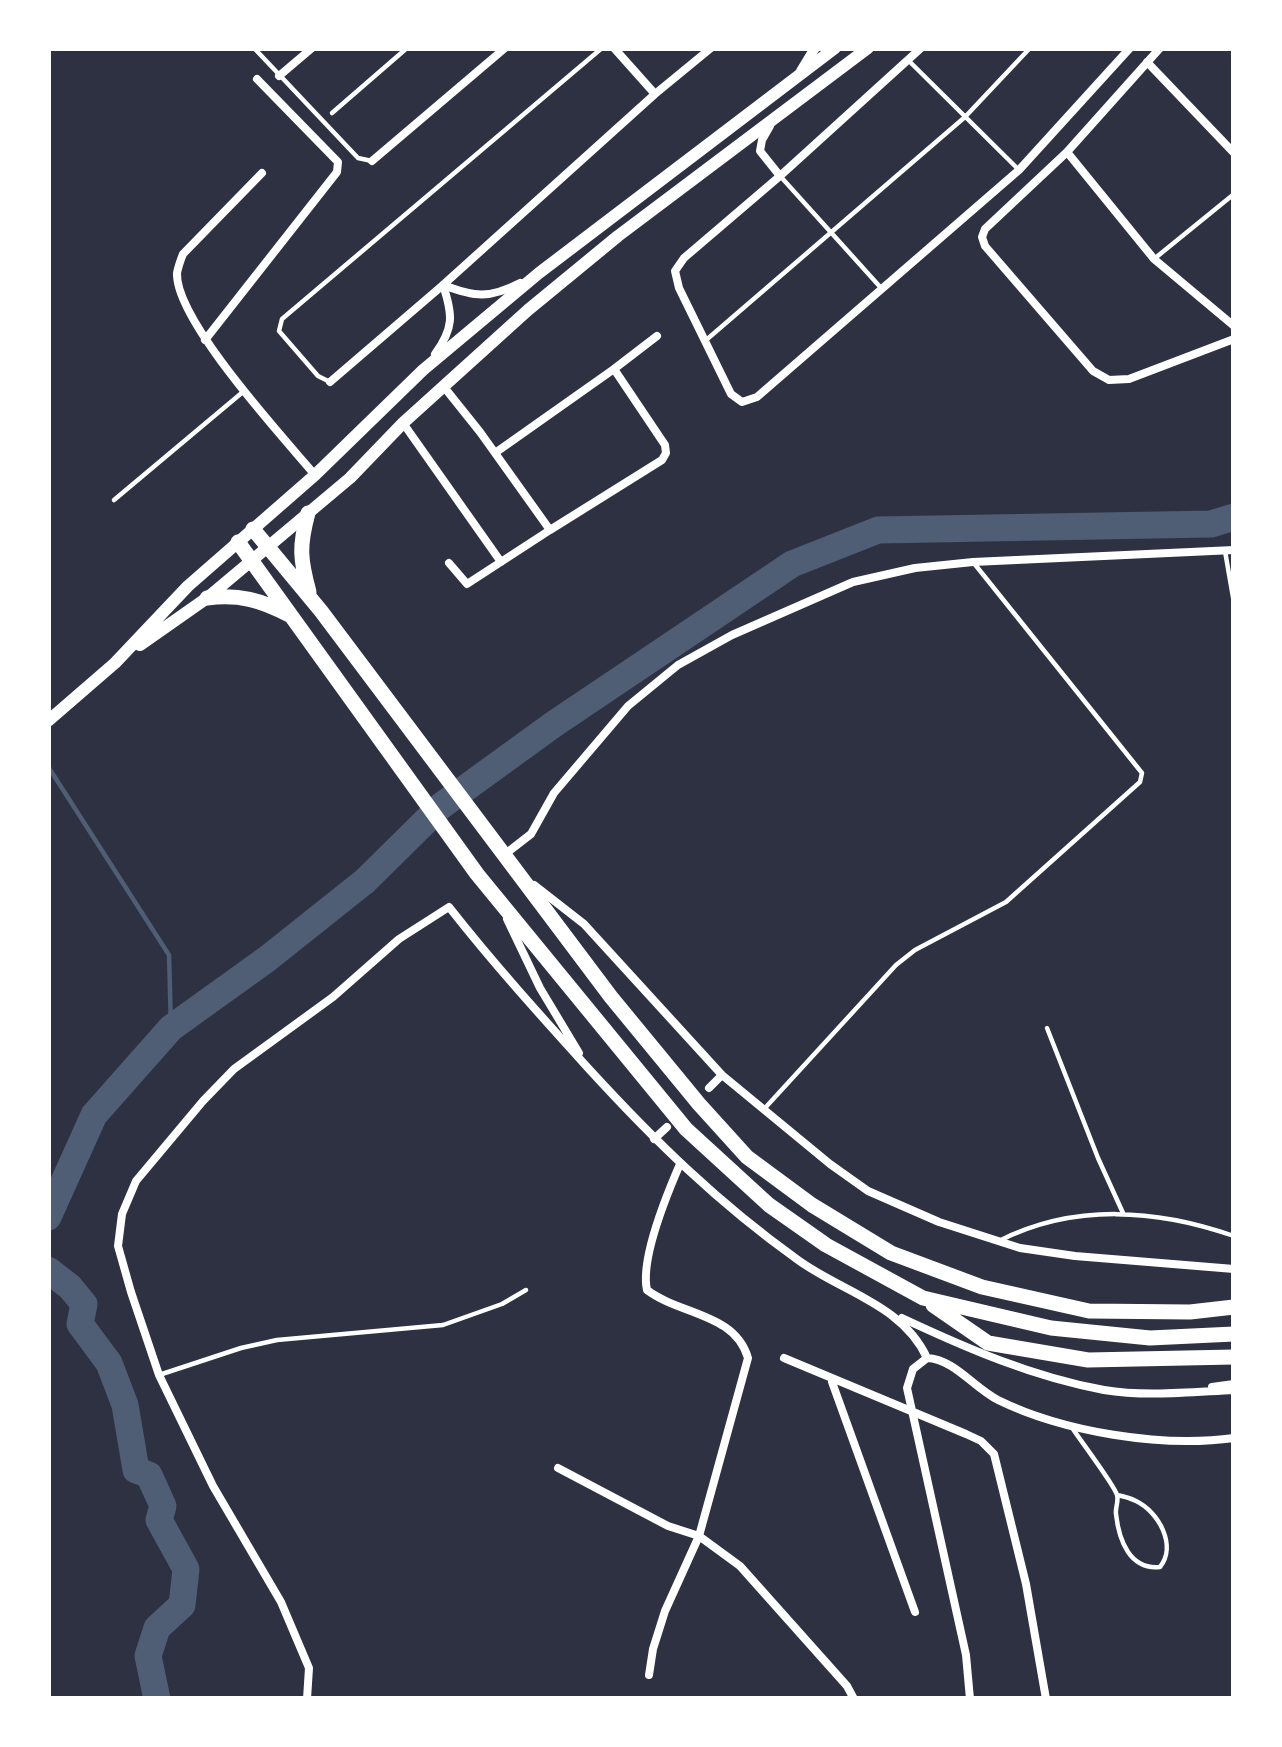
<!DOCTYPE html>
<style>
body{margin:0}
#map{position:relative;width:1282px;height:1747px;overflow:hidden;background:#2d3142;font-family:"Fira Sans",sans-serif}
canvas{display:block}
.frame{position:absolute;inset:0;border:51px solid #fff;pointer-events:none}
</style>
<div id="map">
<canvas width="1282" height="1747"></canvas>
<div class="frame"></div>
</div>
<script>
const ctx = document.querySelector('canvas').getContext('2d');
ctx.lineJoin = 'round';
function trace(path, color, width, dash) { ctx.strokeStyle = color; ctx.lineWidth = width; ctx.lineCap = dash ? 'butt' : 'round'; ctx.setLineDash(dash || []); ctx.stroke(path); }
const stream = new Path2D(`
 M49,768L169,955L171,1028`);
const river = new Path2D(`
 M48,1217L94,1115L171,1028L267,959L365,881L441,806L554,724L792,564L878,530L1211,524L1234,517
 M48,1270L70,1287L84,1304L80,1324L109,1363L125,1405L136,1470L149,1475L163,1506L159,1520L186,1569L182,1605L157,1628L148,1656L157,1699`);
const service = new Path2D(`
 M254,48L358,158L372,161
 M908,60L1019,170
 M332,113L407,48
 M781,177L882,289
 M1154,259L1234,194
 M705,341L965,117L1030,48
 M330,382L318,376L279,331L282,319L602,48
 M114,500L244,391
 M1225,551L1234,603
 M1047,1028L1098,1158L1123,1213
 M765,1108L896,965L915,950L1006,902L1140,782L1142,773L973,562
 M999,1241C1074,1203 1157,1209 1234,1236
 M159,1375L241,1348L277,1340L443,1325L502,1304L526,1290
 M1073,1429C1080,1440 1115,1486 1117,1495C1119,1501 1115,1508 1116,1514C1119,1541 1130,1570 1160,1567C1177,1546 1159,1512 1136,1501C1132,1499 1122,1496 1117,1495`);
const minor = new Path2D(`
 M614,48L655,94
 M921,48L780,176L684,258L675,271L679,288L731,394L742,402L757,397L1019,170L1130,48
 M1160,48L1067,152L985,229L982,237L985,246L1093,371L1109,380L1129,379L1234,339
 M1147,62L1234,153
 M279,76L312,48
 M770,126L762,140L760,151L780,176
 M1067,152L1154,259L1234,326
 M372,161L505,48
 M262,173L183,254C181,259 178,268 177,273C175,320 283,437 315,475
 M443,285C475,297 489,299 520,283
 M205,340L337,172L338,162L257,79
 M435,354C454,328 453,315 443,285
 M614,369L657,336
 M330,382L443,285L655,94L711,48
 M444,387L480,432L550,530L662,460L666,453L665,445L614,369L495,453
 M403,423L501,562
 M449,563L467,584L550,530
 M504,855L531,834L554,793L628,706L678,665L732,635L853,582L915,568L973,562L1234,550
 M534,885L584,924L722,1075L830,1164L868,1191L939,1222L1020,1248L1075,1256L1234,1269
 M507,919L540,988L579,1053
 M709,1088L722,1075
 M654,1139L667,1127
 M902,1318C966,1348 1033,1377 1104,1390C1145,1397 1192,1392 1234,1390
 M784,1358L966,1434L981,1441L994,1454L1026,1584L1046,1699
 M927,1358L913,1369L907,1388L966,1655L970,1699
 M927,1358C954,1359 974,1388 998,1400C1063,1432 1162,1448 1234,1438
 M832,1382L915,1612
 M1212,1387L1234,1384
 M558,1468L668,1526L699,1536L740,1566L847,1686L854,1699
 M649,1675L653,1649L665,1611L699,1536L748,1358C735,1313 680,1315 647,1290C640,1259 667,1194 680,1164
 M307,1699L309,1668L281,1602L213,1486L159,1375L131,1292L118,1246L122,1214L136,1181L203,1101L234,1069L333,997L399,939L449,907C493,963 540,1015 588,1068C654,1140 717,1202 798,1260C842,1292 903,1305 927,1358`);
const tertiary = new Path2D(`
 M801,71L815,48`);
const secondary = new Path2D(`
 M140,645L207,598L350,478L403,423L528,310L618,236L868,48
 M48,721L115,663L188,586L315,475L423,370L539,273L835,48`);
const motorway = new Path2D(`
 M308,513C299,546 300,559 309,592
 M253,529L321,611L611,997L699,1104L747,1157L812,1205L891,1253L982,1287L1089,1311L1190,1312L1234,1307
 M238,542L477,874L686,1129L769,1205L826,1245L923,1298L1051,1328L1150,1338L1234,1334
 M207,598C239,594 261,600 289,615
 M933,1305L988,1343L1088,1360L1234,1357`);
trace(stream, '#4f5d75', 4.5);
trace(river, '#4f5d75', 27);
trace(service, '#fff', 4.5);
trace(minor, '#fff', 8);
trace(tertiary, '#fff', 10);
trace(secondary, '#fff', 12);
trace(motorway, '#fff', 15);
</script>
